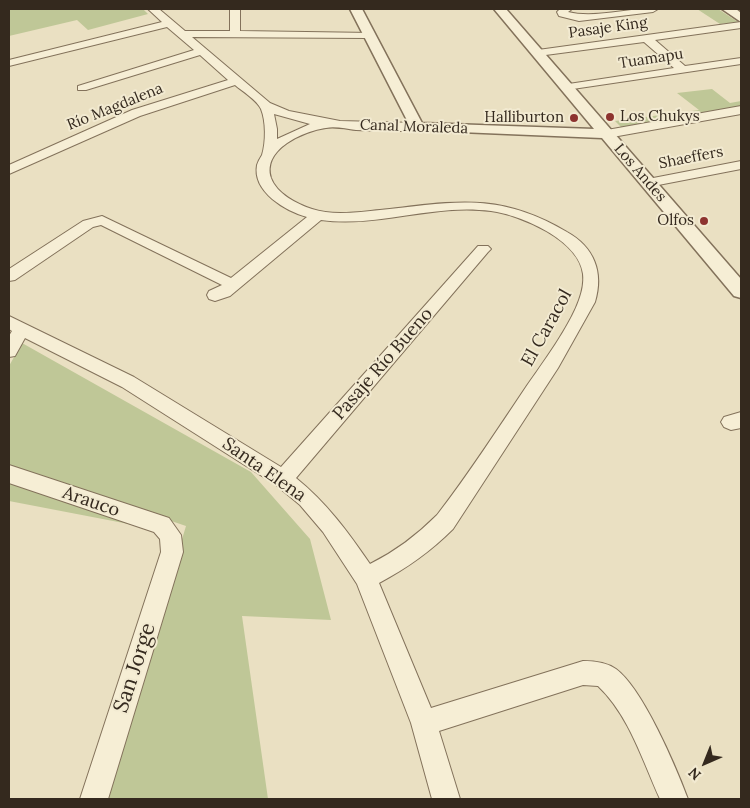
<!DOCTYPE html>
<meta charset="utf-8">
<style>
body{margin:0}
#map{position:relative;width:750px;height:808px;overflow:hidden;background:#eae0c2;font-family:Lora,serif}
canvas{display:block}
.frame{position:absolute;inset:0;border:10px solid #34291e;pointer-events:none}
.north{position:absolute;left:680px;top:738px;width:50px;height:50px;-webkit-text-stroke:4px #f2ead1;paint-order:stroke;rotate:224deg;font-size:14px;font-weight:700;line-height:20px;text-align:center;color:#34291e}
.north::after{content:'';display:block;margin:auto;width:18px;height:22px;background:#34291e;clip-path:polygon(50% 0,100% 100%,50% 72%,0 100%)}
</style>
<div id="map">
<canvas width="750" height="808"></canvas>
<div class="frame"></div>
<div class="north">N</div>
</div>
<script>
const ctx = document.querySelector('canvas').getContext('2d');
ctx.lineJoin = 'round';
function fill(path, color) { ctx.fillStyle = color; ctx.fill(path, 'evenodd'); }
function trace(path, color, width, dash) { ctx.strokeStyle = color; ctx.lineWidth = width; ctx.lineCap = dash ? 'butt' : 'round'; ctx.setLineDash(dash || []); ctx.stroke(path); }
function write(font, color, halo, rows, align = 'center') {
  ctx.font = font + ' Lora,serif'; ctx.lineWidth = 4; ctx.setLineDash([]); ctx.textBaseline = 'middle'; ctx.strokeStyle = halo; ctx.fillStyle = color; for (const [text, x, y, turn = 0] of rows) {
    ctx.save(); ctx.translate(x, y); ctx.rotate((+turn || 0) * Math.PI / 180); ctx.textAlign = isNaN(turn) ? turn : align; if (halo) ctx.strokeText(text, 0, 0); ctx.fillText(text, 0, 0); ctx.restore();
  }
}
const green = new Path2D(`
 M9,9H143L148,14L88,30L77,20L9,36Z
 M697,9H718L738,22L720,24Z
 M712,89L730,103L741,101V107L622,128L615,121L699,110L677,93Z
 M22,343L251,472L310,539L331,620L242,616L268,799H104L186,526L9,466V366Z
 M9,479L160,530L9,501Z`);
const minor = new Path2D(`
 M148,9H159L185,31H230V9H240V31L372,33L373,35L368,38L192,37L270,103L289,111L340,121L417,123L423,127L417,131C397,131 376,131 356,130C347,129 335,126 326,128C304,131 262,149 271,178C277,194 297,204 312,209C333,216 358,212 380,210C454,202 498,191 567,232C594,247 604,272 595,302L558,368L453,529C430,552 407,568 379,583L431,708L583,661C594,661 606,662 616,669C643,689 676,767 688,799H660C643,762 629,715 598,686L583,685L439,731L460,799H432L411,723L357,584L323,532L300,505L276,485L122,387L25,338L15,356L9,357V336L12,331L9,329V316L134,377L281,467L478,246H488L491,249L488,252L296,478C327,503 348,532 370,564C396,551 417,535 437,515C469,474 497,430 526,387C542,364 570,326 579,300C582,292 584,283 583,274C579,240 521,215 491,211C434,203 378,228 321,220L230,296L215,301L209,299L207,295L209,291L222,285L101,225L93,227L15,280L9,281V269L83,221L102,216L231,278L307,217C286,211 252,192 257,165C258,162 260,158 262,155C266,142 266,121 261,109C257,100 242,91 235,85L140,116L9,174V165L132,110L228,80L200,55L86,90H78V86L194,50L167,27L9,66V60L162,22ZM274,114L310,124L277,139V129Z
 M560,9H572L568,12C596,19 629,7 658,9L653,12L579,21L559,16L557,12Z
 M741,22V28L655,40L685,66L741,58V64L566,90L560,87L562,85L674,68L644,42L538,56L533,53L538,50Z
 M741,106V114L607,138L601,134L607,130Z
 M741,161V169L648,187L641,183L648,179Z
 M741,412V428L731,430L724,427L721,422L724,417Z
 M9,465L169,518L181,535L183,552L108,799H80L161,552L160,539L154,532L9,483Z`);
const tertiary = new Path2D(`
 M350,9H362L422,123L594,129L494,9H506L741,279V298L734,296L602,138L412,130Z
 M722,9H736L741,13V22Z`);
const markers = [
 [610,117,5,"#8d332f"],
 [574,118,5,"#8d332f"],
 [704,221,5,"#8d332f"]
];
const farStreetnames = [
 ["Pasaje King",608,28,-8],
 ["Tuamapu",651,59,-9],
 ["Río Magdalena",115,107,-22],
 ["Canal Moraleda",414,127,2],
 ["Shaeffers",691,158,-11],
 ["Los Andes",640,173,49]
];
const farPoinames = [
 ["Los Chukys",620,117,"left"],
 ["Halliburton",564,118],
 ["Olfos",694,221]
];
const streetNames = [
 ["El Caracol",547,328,-61],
 ["Pasaje Río Bueno",383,364,-49],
 ["Santa Elena",264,470,35],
 ["Arauco",91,502,19]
];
const nearStreetnames = [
 ["San Jorge",135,668,-72]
];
fill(green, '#bfc797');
trace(minor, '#83725b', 2);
trace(tertiary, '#83725b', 3);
fill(minor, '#f6eed5');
fill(tertiary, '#f6eed5');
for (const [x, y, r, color] of markers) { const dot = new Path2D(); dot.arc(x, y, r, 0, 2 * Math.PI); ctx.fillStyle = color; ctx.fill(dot); trace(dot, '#f2ead1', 2); }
write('15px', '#34291e', '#f2ead1', farStreetnames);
write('15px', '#34291e', '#f2ead1', farPoinames, 'right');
write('18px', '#34291e', '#f2ead1', streetNames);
write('21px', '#34291e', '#f2ead1', nearStreetnames);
</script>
